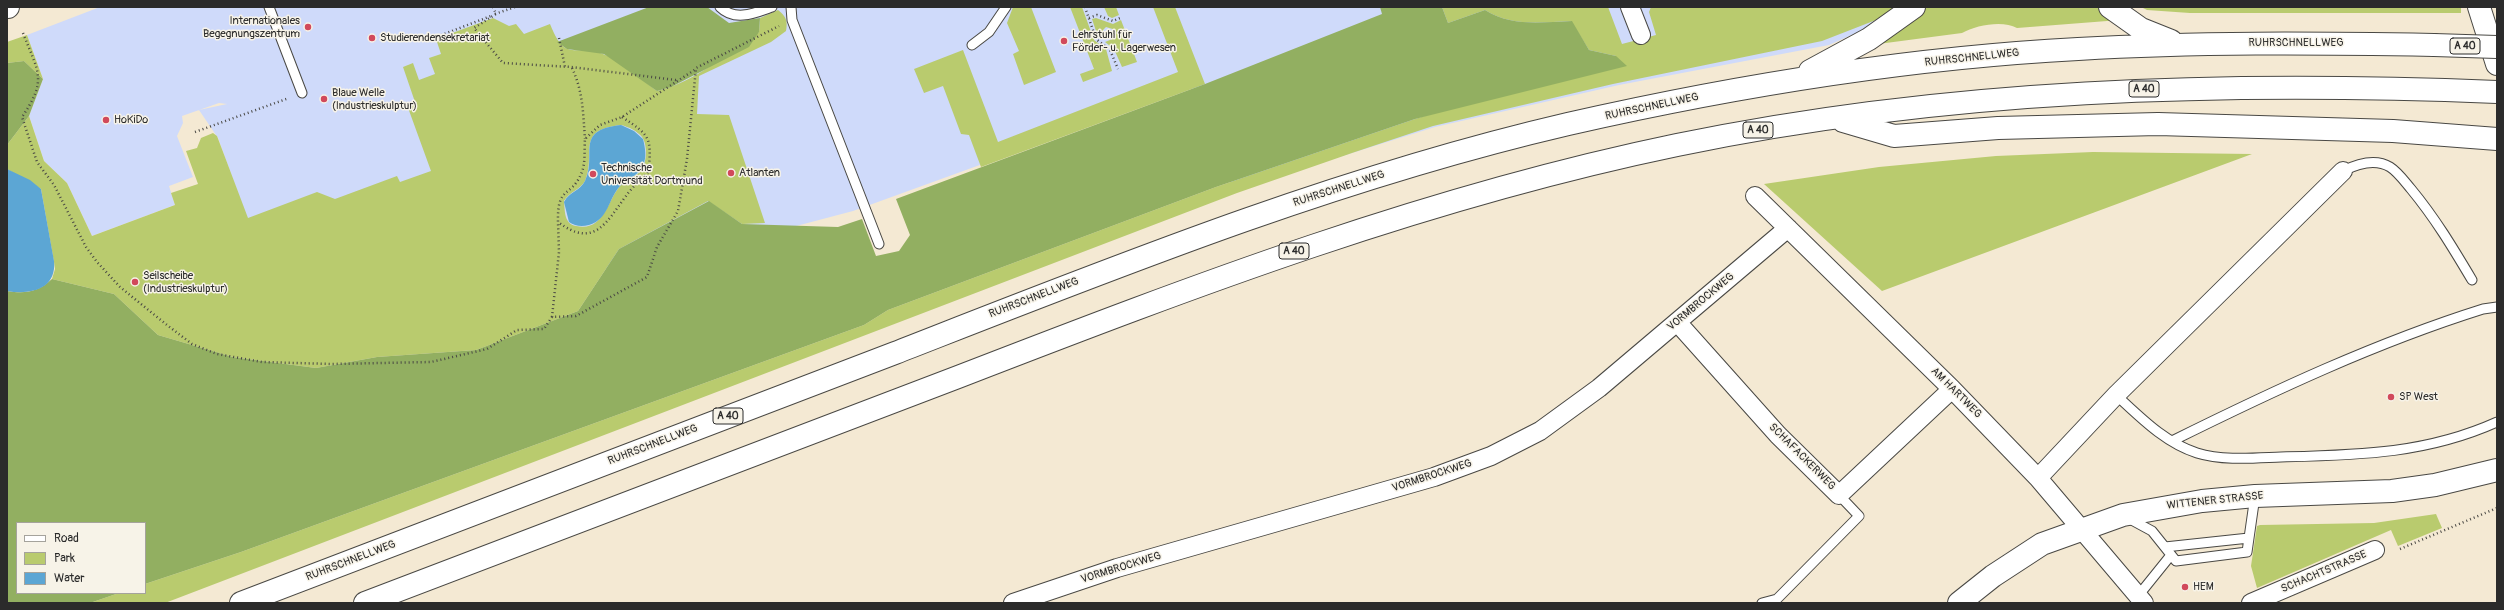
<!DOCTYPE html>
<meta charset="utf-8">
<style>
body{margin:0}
#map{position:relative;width:2504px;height:610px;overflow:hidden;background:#f4e9d3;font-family:Pangolin,sans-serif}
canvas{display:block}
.frame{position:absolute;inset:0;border:8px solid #2b2b2b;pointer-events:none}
.legend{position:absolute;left:16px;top:522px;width:130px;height:72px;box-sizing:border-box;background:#f7f3e8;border:1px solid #a5a39c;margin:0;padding:5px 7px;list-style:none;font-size:12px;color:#2b2b2b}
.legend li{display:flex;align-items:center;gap:8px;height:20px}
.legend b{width:20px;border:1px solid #a5a39c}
</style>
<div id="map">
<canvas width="2504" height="610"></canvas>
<div class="frame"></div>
<ul class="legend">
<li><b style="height:5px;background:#fff"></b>Road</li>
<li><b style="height:11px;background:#b9cb6e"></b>Park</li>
<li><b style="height:11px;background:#5ca6d4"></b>Water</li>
</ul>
</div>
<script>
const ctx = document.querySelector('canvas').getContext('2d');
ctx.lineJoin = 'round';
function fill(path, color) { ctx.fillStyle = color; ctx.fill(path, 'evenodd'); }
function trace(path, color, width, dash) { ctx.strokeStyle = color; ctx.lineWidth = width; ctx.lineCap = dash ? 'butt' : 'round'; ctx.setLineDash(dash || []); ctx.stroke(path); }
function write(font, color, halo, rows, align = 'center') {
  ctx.font = font + ' Pangolin,sans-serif'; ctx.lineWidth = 3; ctx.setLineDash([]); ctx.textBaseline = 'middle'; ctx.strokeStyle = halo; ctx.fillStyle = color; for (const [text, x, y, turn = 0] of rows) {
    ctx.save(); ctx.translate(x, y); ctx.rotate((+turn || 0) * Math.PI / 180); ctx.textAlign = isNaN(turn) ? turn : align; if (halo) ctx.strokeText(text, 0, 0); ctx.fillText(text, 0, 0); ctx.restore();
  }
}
const built = new Path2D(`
 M100,7H1901L1865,29L1829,45L1619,85L1435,127L1234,190L1192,88L853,211L626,271L247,218L218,138L199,110L227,104L219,103L182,116L183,123L177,136L193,177L169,186L175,205L92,236L67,183L44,161L29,116L43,79L27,35Z`);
const green = new Path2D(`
 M1013,7H1031L1056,72L1024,85L1013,54L1019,51L1007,23Z
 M1070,7H1082L1094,40L1106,49L1112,71L1083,82L1080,74L1094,69Z
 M1104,7H1116L1119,15L1112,18L1108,16Z
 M1153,7H1175L1205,84L981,167L969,135L961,134L943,86L924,93L914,69L963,50L998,142L1178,72Z
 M1442,7H1608L1622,44L1656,35L1649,12L1651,7H1895L1876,20L1822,41L1613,84L1433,126L1352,153L1237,193L165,603H90L119,593H145V584L241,552L864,325L888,310L1216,187L1415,119L1616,56L1589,50L1571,21C1541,22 1512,27 1485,10L1448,23Z
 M1924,7H2099L2120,20L2017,28C2003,20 1976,25 1962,33L1863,46Z
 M2141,7H2461V13H2190L2147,10Z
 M778,10C786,16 788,21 786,31L771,42L699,76L697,114L729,115L765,223L742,224L708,201L619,249L578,311L476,350L377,357L316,368L233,357L158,335L114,294L52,279L55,269L54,262L41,189L7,169V145L29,116L44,161L67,183L92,236L175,205L171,193L198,184L186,151L197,148L201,138L213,133L217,136L248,218L317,192L335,199L397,176L400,182L431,171L407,105L415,102L403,67L413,63L419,80L435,74L429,58L441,54L436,39L493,18L509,26L516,24L524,34L550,24C566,64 573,43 603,54C617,59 644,81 657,91C695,82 728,53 759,32L760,18ZM621,125C629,127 637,131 642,137C648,145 647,165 640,172C634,177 625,180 620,186C607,201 604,232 576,226C564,224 565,211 564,201C570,191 580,190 585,181C597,154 574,130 621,125Z
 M1096,18L1113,24L1121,20L1137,62L1122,67L1114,49L1105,42L1115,38L1116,30L1106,27L1103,30V37H1098L1092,19Z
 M27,35L43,79L24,61L7,63V42Z
 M2093,152L2252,154L1882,291L1764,184L1879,167L1996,156Z
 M2436,514L2442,528L2398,546L2391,530L2257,588L2251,566L2257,526L2260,525L2374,523Z`);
const forest = new Path2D(`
 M649,7H707L729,23L760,18L759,32L749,47L671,87L657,91L604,54L567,49L557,42Z
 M1380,7H1442L1448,23L1485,10C1512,27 1541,22 1572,21L1589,50L1616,56L1627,66L1415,119L1216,187L888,310L864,325L241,552L145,584V523H17V593H119L90,603H7V291C26,294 38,292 52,279L114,294L158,335L233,357L316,368L377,357L476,350L578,311L619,249L709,201L742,224L838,227L862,219L876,256L899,251L910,235L896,199L1205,84L1382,14Z
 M24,61L43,79L29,116L7,145V63Z`);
const water = new Path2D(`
 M621,125L634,131L643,139C645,147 647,157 643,166C639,176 627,178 620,186C608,199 609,219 589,225C581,227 575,226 569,222L564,202C570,191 580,191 585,181C598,155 573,130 621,125Z
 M7,169L30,180L41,189L54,261C57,290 29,295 7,291Z`);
const path = new Path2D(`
 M493,7L496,14L474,28L503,63L571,67L676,80
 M1085,7L1096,39L1110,50L1118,69
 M495,14L515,7
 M1089,18L1097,15L1113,21L1120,18
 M23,33C38,72 48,79 22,117L37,162L54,185L86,247L97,262L120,287L167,325L192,344L217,354L262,362L331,364L431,362L487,349L517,330L544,329L552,317L576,316L647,277L657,247L678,211L687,159L696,68L779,26
 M559,38L565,67
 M426,41L491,16
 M572,68C583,91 583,113 585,139
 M622,117C651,136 651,137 649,171C642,179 632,187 626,196C606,223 594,249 558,222C557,185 571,198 581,174C586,164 584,149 585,139L600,125L622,117L696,69
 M195,132L289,98
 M552,317L559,252L558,222
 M2400,549L2497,508`);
const lane = new Path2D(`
 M269,7L302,93
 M720,7C735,22 755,13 772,7
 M791,7L792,20L879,244
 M972,45L989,32L1006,7
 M2343,171C2357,164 2375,158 2390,167C2398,172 2405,182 2411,189C2435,218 2453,248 2472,280
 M2116,395C2140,417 2165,443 2197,453C2223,461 2254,458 2281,457C2358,455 2426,454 2497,422
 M2172,441C2273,391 2375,343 2483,309L2497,307
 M2128,518L2152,531L2176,561L2247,552L2255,496
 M2165,547L2249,538
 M2138,596L2171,555
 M1762,603L1777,599L1859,516L1839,495`);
const street = new Path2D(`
 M1630,7L1641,35
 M1755,196L1952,389L2038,478L2144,603
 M1677,322L1778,435L1839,495L1952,389
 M2038,478L2116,395L2343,171
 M1013,603L1117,568L1434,477L1491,456L1540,431L1599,388L1788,228
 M2251,603L2375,550`);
const secondary = new Path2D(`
 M7,7H8
 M2479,7L2497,64
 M1959,603L1993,576L2042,544L2123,515L2202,501L2255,496L2392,491L2435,485L2497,470`);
const highway = new Path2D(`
 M2110,7L2141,29L2171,41
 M1810,71L1869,39L1914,7
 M1843,121L1894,136L1998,128L2158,124L2393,131L2497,139
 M241,603C459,520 677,437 895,353C1115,267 1336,178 1568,124C1735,86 1907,58 2078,49C2196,42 2315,43 2434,45
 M365,603C563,527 761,452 958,377C1196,285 1426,197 1677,145C1948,89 2222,81 2497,92`);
const highwayBridge = new Path2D(`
 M2434,45L2497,47`);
const markers = [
 [308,27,4,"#d1495b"],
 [372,38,4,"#d1495b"],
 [1064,41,4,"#d1495b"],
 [324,99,4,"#d1495b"],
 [106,120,4,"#d1495b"],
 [731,173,4,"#d1495b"],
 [593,174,4,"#d1495b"],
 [135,282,4,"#d1495b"],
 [2391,397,4,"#d1495b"],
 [2185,587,4,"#d1495b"]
];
const shields = [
 [2465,46,30],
 [2144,89,30],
 [1758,130,30],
 [1294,251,30],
 [728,416,30]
];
const shieldNames = [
 ["A 40",2465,46],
 ["A 40",2144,89],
 ["A 40",1758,130],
 ["A 40",1294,251],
 ["A 40",728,416]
];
const poiNames = [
 ["Internationales",300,21,"right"],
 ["Begegnungszentrum",300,34,"right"],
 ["Lehrstuhl für",1072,35],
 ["Förder- u. Lagerwesen",1072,48],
 ["Studierendensekretariat",380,38],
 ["Blaue Welle",332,93],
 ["(Industrieskulptur)",332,106],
 ["HoKiDo",114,120],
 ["Technische",601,168],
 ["Universität Dortmund",601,181],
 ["Atlanten",739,173],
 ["Seilscheibe",143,276],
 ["(Industrieskulptur)",143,289],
 ["SP West",2399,397],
 ["HEM",2193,587]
];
const streetNames = [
 ["RUHRSCHNELLWEG",2296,43],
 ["RUHRSCHNELLWEG",1972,58,-6],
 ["RUHRSCHNELLWEG",1652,107,-12],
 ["RUHRSCHNELLWEG",1339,189,-18],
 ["RUHRSCHNELLWEG",1034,298,-21],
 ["VORMBROCKWEG",1701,302,-40],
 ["AM HARTWEG",1956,393,45],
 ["RUHRSCHNELLWEG",653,445,-21],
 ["SCHAFACKERWEG",1802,457,45],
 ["VORMBROCKWEG",1432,476,-18],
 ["WITTENER STRASSE",2215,501,-6],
 ["RUHRSCHNELLWEG",351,561,-21],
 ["VORMBROCKWEG",1121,568,-17],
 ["SCHACHTSTRASSE",2324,572,-23]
];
fill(built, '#cfdafa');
fill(green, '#b9cb6e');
fill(forest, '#92af61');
fill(water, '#5ca6d4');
trace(lane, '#494844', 11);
trace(street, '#494844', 20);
trace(secondary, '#494844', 24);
trace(highway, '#494844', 24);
trace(path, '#494844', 2.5, [1, 3]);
trace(lane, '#fff', 9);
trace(street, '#fff', 18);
trace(secondary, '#fff', 22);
trace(highway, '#fff', 22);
trace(highwayBridge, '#494844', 24, []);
trace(highwayBridge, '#fff', 22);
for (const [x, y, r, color] of markers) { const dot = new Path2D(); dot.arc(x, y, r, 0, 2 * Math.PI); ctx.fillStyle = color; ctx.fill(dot); trace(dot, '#f7f3e8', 1.5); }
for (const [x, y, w] of shields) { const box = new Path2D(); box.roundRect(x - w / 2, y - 8, w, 16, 3); ctx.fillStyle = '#f7f3e8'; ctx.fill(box); trace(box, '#2b2b2b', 1); }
write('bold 10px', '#2b2b2b', null, shieldNames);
write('11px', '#2b2b2b', '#f7f3e8', poiNames, 'left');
write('11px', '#2b2b2b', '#f7f3e8', streetNames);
</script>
